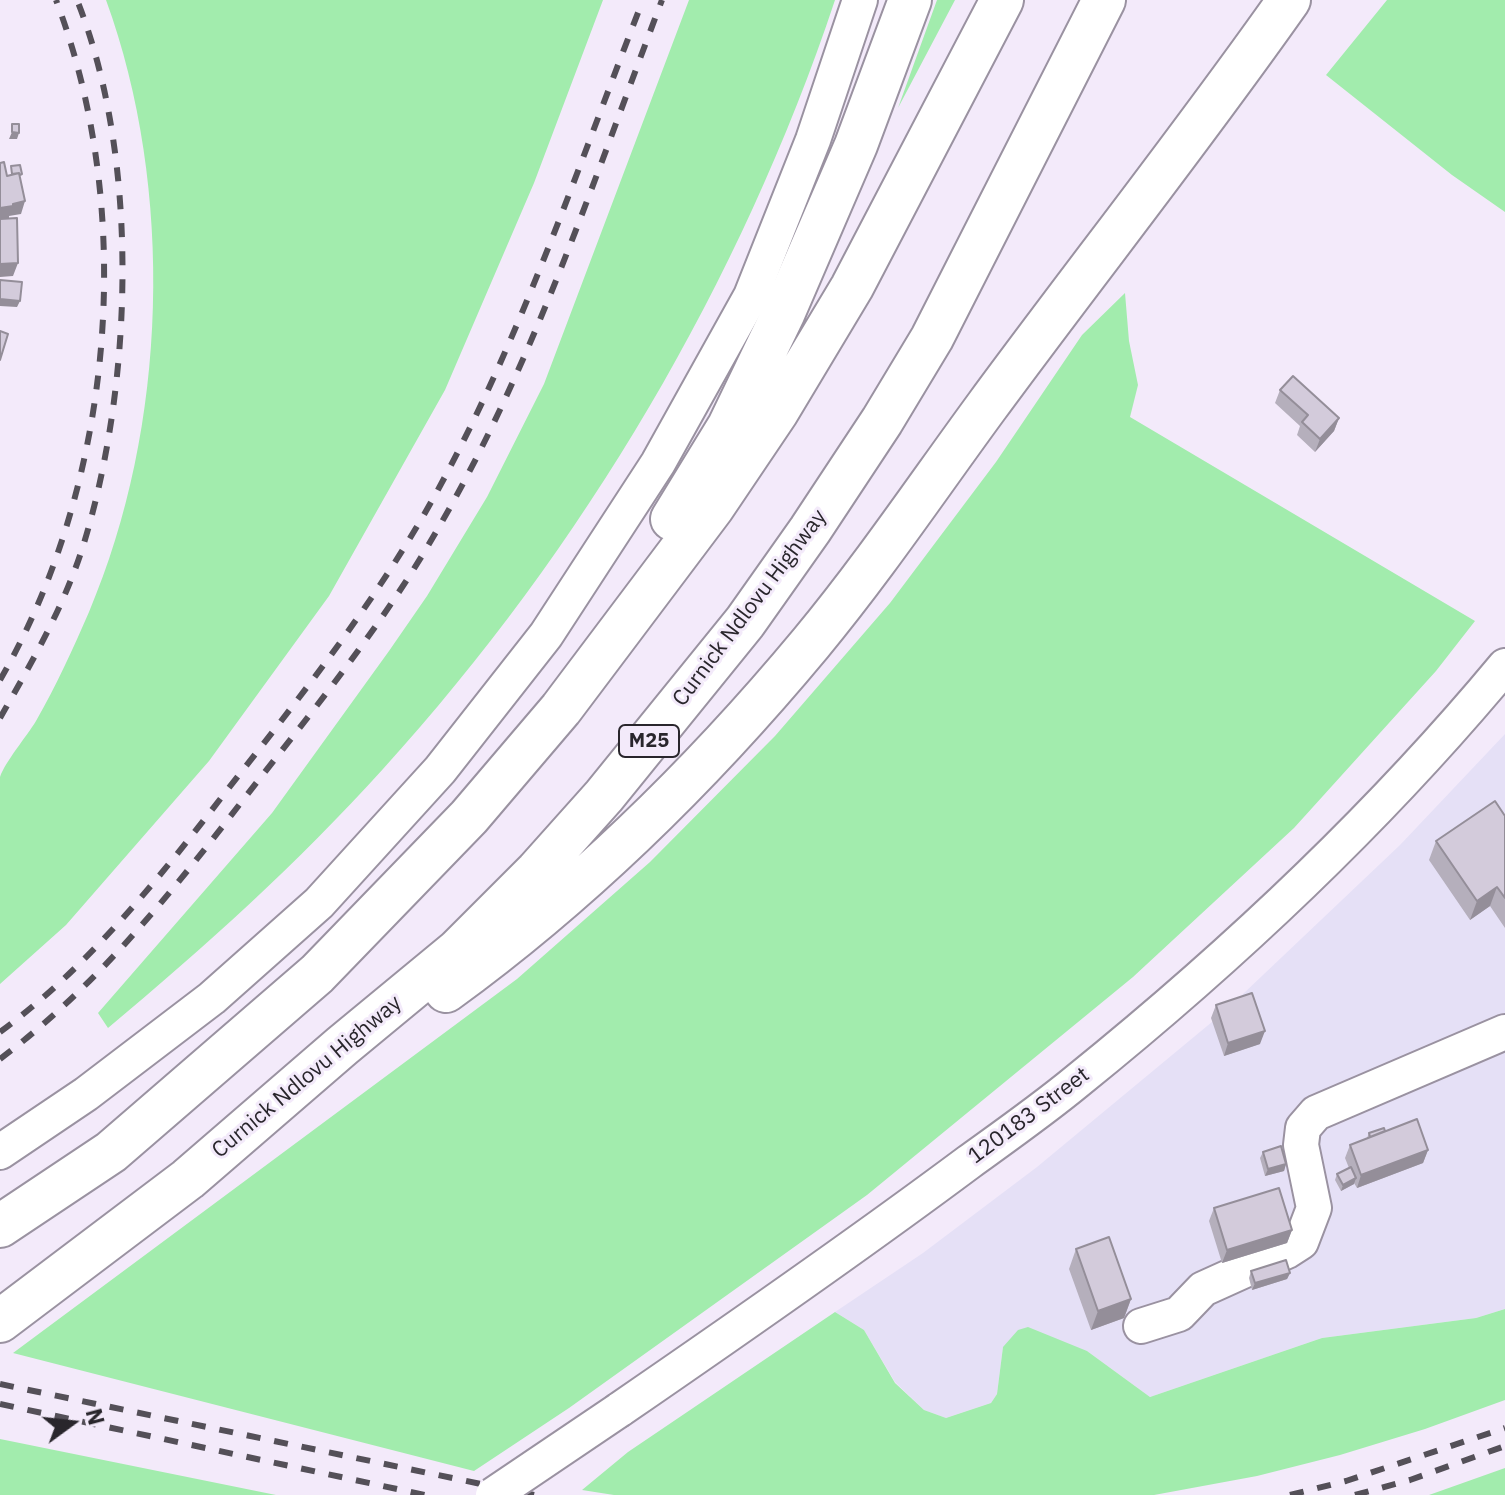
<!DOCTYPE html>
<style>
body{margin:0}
#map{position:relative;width:1505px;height:1495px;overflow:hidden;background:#f3eafa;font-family:"IBM Plex Sans",sans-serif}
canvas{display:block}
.north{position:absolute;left:32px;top:1383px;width:80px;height:80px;-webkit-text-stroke:6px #f3eafa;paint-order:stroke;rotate:75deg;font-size:22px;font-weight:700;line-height:32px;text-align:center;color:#29262c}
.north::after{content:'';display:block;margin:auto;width:28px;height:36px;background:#29262c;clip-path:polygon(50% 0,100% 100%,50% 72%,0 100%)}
</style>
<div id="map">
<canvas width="1505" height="1495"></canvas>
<div class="north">N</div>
</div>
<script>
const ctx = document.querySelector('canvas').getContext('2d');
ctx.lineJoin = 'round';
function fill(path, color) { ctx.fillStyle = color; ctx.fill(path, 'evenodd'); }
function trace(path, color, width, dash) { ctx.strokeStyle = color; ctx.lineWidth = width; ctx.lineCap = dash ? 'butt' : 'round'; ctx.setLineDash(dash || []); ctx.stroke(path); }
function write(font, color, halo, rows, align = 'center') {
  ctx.font = font + ' "IBM Plex Sans",sans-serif'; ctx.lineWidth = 6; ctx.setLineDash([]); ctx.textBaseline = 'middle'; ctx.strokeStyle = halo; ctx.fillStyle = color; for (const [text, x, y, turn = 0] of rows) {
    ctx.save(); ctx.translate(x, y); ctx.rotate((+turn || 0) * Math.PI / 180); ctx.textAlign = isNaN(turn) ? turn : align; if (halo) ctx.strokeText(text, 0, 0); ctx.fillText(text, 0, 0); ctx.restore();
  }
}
const industrial = new Path2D(`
 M1505,734V1309L1476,1318L1322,1338L1150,1397L1087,1351L1003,1347L997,1394L991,1403L946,1418L924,1410L895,1382L864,1330L835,1312L923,1253L1037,1167L1224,1012L1400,845Z`);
const green = new Path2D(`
 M106,0H603L534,183L445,390L329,596L209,761L66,925L0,984C0,931 0,878 0,826C0,812 0,790 0,777C5,762 27,736 36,721C56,686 73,649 89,612C168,427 175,189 106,0Z
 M689,0H835C741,282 583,549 383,769C298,863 205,947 108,1028L98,1013L272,813L389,651L427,596L487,497L544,384Z
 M937,0H955L898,108Z
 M1387,0H1505V212L1452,175L1326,75Z
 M1125,293L1129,341L1138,385L1130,417L1475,621L1436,671L1294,828L1133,977L867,1195L569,1408L474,1471L13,1353L517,979L650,862L775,736L890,603L996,462L1082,335Z
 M1505,1309V1400L1425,1429L1340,1455L1257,1476L1154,1495H614L582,1490L628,1452L835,1312L864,1330L895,1383L924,1410L946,1418L991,1403L997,1394L1003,1347L1018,1330L1028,1327L1087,1351L1150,1397L1322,1338L1476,1318Z
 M0,1439L276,1495H0Z
 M1505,1468V1495H1429Z`);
const minor = new Path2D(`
 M0,1152L86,1094L212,998L319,903L440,770L546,635L658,463L751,296L813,140L860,0
 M1141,1326L1179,1314L1203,1289L1287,1251L1301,1242L1314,1208L1301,1145L1303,1128L1316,1113L1505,1032
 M619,1410C737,1329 855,1247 969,1162C1005,1136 1042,1110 1076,1082C1231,957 1377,820 1505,666`);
const major = new Path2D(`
 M672,519L729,426L784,312L856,145L910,0
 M446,991C582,892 703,773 811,643C874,567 929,485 987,406C1087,270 1192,138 1289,0
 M0,1226L111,1152L317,974L469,817L561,709L713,507L777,412L852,287L1002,0
 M0,1321L188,1179L342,1046L457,951L537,871L604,796L745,622L810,530L882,421L932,338L1104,0`);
const rail = new Path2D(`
 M0,680C114,483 137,213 56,0
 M0,718C32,662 65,605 84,543C133,382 140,158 77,0
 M0,1032C90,966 160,877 228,789C308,687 389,585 449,469C527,321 582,156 643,0
 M0,1059C97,986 169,896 243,800C310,714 381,628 436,532C533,366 594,179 662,0
 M0,1384L534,1495
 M0,1404L425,1495
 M1290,1495L1346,1481L1505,1428
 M1355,1495L1410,1480L1505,1446`);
const minorBridge = new Path2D(`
 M493,1495L619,1410`);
const wall = new Path2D(`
 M1280,390L1339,418L1334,431L1315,452L1297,435L1300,426L1275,403Z
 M1505,816V928L1490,906L1470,920L1429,860L1436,841Z
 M1216,1005L1260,1044L1224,1056L1211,1018Z
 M1385,1131L1428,1150L1423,1163L1357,1188L1354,1183V1184L1341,1191L1335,1180L1337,1174L1349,1168L1345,1158L1350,1145L1367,1138L1369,1133Z
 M1263,1152L1286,1164L1284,1171L1265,1176L1260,1158Z
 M1214,1208L1292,1230L1287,1243L1222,1263L1209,1221Z
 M1076,1249L1131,1299L1124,1318L1091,1330L1069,1269Z
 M1251,1271L1290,1273L1287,1279L1252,1290L1249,1278Z`);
const shadedWall = new Path2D(`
 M12,132L19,133L17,139H9Z
 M25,201L21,214L9,216V219L0,221V208L13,204Z
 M18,263L13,276L0,277V264Z
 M0,299L20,301L17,307L0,306Z
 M1339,418L1334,431L1315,452L1320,439Z
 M1497,887L1490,906L1470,920L1477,901Z
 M1265,1031L1260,1044L1224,1056L1228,1043Z
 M1428,1150L1423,1163L1357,1188L1361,1175Z
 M1286,1164L1284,1171L1265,1176L1268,1169Z
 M1356,1178L1354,1184L1341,1191L1343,1185Z
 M1292,1230L1287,1243L1222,1263L1227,1250Z
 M1290,1273L1287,1279L1252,1290L1255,1283Z
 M1131,1299L1124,1318L1091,1330L1098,1311Z`);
const building = new Path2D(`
 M12,124H19V133L12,132Z
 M4,162L7,176L19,173L25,201L13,204V206L0,208V163Z
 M20,165L22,174L20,175L19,173L12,174L11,166Z
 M17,218L18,263L0,264V219Z
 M0,280L22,282L20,301L0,299Z
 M0,331L8,334L0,360Z
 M1293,376L1339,418L1320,439L1302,422L1308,415L1280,390Z
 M1495,801L1505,816V898L1497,887L1477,901L1436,841Z
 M1252,993L1265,1031L1228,1043L1216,1005Z
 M1417,1119L1428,1150L1361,1175L1350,1145Z
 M1384,1128L1385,1131L1370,1137L1369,1133Z
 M1281,1146L1286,1164L1268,1169L1263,1152Z
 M1351,1167L1356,1178L1343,1185L1337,1174Z
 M1279,1188L1292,1230L1227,1250L1214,1208Z
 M1109,1237L1131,1299L1098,1311L1076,1249Z
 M1286,1260L1290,1273L1255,1283L1251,1271Z`);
const shields = [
 [649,741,60]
];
const shieldNames = [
 ["M25",649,741]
];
const streetNames = [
 ["Curnick Ndlovu Highway",750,608,-53],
 ["Curnick Ndlovu Highway",307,1077,-40],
 ["120183 Street",1029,1116,-37]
];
fill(industrial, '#e5e0f6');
fill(green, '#a2ecad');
trace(minor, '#9a92a1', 38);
trace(major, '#9a92a1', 46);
trace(minor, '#fff', 34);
trace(major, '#fff', 42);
trace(rail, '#545058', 6, [14, 14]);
trace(minorBridge, '#9a92a1', 38, []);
trace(minorBridge, '#fff', 34);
fill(wall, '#b5afbc');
fill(shadedWall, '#948e99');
fill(building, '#d3cbdb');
trace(building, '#948e99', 2);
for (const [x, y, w] of shields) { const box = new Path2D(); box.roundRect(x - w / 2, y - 16, w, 32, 6); ctx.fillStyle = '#f3eafa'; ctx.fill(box); trace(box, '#29262c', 2); }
write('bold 20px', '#29262c', null, shieldNames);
write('22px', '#29262c', '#f3eafa', streetNames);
</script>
